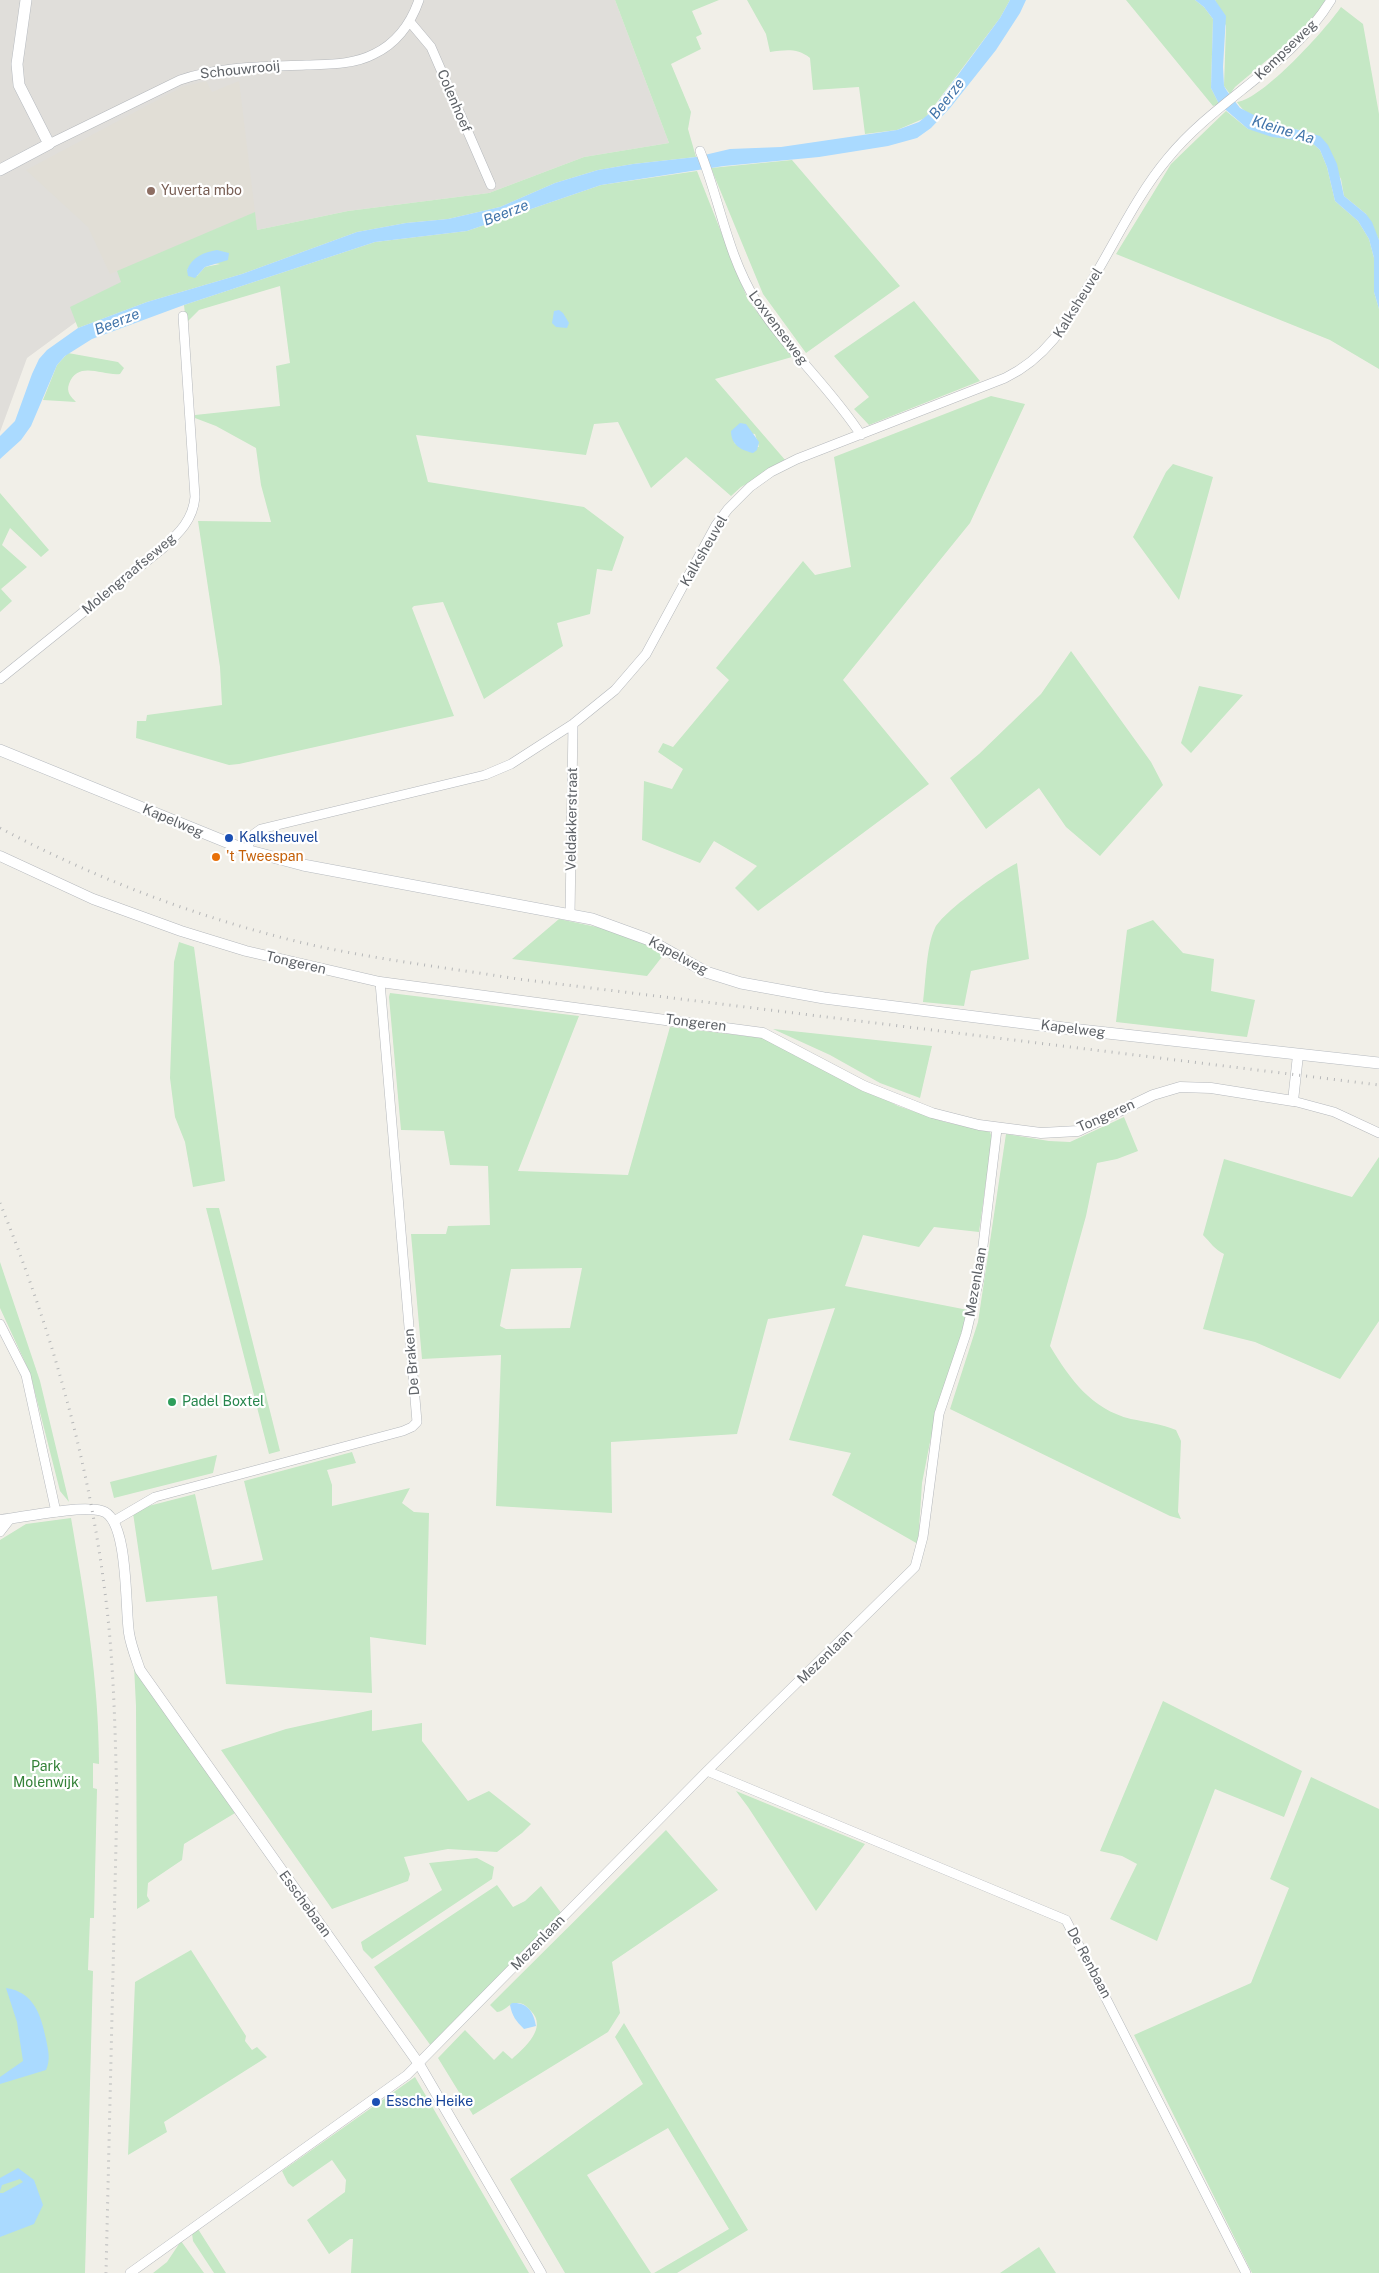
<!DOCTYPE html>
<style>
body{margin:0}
canvas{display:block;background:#f1efe8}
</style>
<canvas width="1379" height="2273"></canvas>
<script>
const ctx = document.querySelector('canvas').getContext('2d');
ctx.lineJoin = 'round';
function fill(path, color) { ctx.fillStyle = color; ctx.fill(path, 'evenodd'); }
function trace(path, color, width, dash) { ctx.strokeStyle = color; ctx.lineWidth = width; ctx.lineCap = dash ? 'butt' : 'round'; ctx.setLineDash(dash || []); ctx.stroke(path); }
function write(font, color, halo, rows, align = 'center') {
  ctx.font = font + ' "Public Sans",sans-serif'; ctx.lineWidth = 4.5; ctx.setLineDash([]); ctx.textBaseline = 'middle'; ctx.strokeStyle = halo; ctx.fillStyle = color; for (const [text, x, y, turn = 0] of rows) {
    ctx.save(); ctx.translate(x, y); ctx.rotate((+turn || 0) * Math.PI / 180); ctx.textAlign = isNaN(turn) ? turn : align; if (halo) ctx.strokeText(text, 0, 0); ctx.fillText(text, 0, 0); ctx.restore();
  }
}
const industrial = new Path2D(`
 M0,0H615L669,143L584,157L489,193L348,211L257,230L80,319L27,358L0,432Z`);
const education = new Path2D(`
 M206,81L212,92L239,81L255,212L110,274L88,227L26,170L182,87Z`);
const green = new Path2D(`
 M615,0H719L692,11L702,34L696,37L701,49L671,64L691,112L688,129L696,157L633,164L598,170L555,183L500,207L448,219L406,223L357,232L242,274L147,302L78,328L70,307L121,282L117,271L255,212L257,230L348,211L489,193L584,157L669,143ZM194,260L220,264L205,267L197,276L187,270Z
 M747,0H1010L1000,18L925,118L897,130L865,134L859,87L813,90L810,58C797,48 786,50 770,52L766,34Z
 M1126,0H1195L1204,7L1213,19L1211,88L1219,104L1213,106Z
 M1215,0H1328L1298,34L1235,87L1230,94L1224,86L1226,26Z
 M1341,7L1363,24L1379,114V240L1366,214L1344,196L1341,179L1314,133C1292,128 1249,123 1237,102C1263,99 1326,29 1341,7Z
 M1226,111L1248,129L1311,142L1320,150L1327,167L1335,201L1358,221L1369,239L1374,258V292L1379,309V369L1330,340L1116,254L1171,164Z
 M792,160L900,286L806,353L763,294L711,168Z
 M697,171L748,300L792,357L715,379L786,461L741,487L731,496L686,457L651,488L618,422L594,424L586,455L416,435L428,482L584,507L624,537L612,571L597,569L590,614L557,623L563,646L484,699L443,602L414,606L412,608L454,716L239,764L229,765L136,738L137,721H146L147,715L222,705L220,667L198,521L271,522L261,485L256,448L216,426L195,418V415L280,406L276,366L290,363L280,286L199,310L186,323L184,305L375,242L467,231L601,185ZM731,431L755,434L759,447L735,444Z
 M914,301L980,381L869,425L854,409L869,397L834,356Z
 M68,353L118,362L124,368L120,374C102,376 78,360 69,384C66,392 71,397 76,402L43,400L57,365Z
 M991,396L1025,404L970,523L843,680L929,784L758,911L735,888L757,866L714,841L700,863L642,840L644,781L672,789L683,769L658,752L663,743L673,747L729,680L716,668L803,561L815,575L851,567L834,457Z
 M1173,464L1213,477L1179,600L1133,537L1166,472Z
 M0,493L49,550L41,557L10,528L2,545L27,567L1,589L12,601L0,612Z
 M1071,651L1151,762L1163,785L1100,856L1066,827L1039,788L986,829L950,778L979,754L1041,694Z
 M1199,686L1243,695L1191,753L1181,743Z
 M1017,863L1029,959L971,971L964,1006L923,1002C926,981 926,947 935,928C944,911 999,872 1017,863Z
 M559,919L620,932L665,953L647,976L512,959Z
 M1153,920L1183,953L1214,959L1211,991L1255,1000L1247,1037L1116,1022L1127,930Z
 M179,942L194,947L225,1181L193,1187L185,1142L175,1117L170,1078L174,962Z
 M390,993L579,1016L518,1171L628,1175L670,1027L771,1039L898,1106L945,1122L990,1132L992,1138L979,1232L934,1227L919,1247L863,1235L845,1286L968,1310L931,1437L922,1483L918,1544L832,1495L851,1453L789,1440L835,1308L768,1319L737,1434L611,1442L612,1513L496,1506L501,1355L422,1359L411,1234H446L448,1226L490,1225L488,1166L450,1165L444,1131L401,1130L389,997ZM582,1268L570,1328L506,1329L500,1326L511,1269Z
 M773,1029L932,1046L920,1098L880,1083L830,1055Z
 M1124,1117L1138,1151L1117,1159L1097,1163L1086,1216L1050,1346C1070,1379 1091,1409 1131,1419C1146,1422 1162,1424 1176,1430L1181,1441L1178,1512L1181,1519L1170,1516L950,1409L978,1322L1006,1134L1049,1141L1070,1142Z
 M1379,1157V1321L1340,1379L1255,1342L1203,1329L1224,1254C1215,1250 1210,1242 1203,1235L1224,1159L1352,1197Z
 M206,1208H219L280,1451L269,1454Z
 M0,1262L40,1381L69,1502L60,1491L30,1373L0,1308Z
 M352,1452L356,1463L327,1470L332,1485V1506L410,1488L402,1503L414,1512L429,1513L426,1645L370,1637L372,1693L226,1684L217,1596L146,1602L133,1513L137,1509L195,1494L212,1570L263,1560L244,1481Z
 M217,1455L213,1473L114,1498L110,1482Z
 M71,1518C85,1600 99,1681 99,1764L93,1763V1788L97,1789L94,1918H90L88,1970L93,1971L85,2273H0V1540L26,1524Z
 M134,1666L235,1813L184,1844L182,1860L148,1883L147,1896L150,1901L137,1909L136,1706Z
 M1163,1701L1302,1771L1284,1817L1215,1789L1157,1941L1110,1919L1137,1864L1122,1856L1100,1851Z
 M372,1710V1731L422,1723V1741L468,1801L489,1791L531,1824L522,1833L497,1852L448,1849L404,1857L410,1874L408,1881L332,1909L221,1750L286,1729Z
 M1311,1777L1379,1809V2273H1252L1134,2035L1251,1983L1289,1888L1270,1879Z
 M736,1791L865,1844L816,1911L748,1807Z
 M666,1830L718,1890L612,1962L620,2013L608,2032L473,2115L438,2058L465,2030L494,2060L503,2051L512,2059C524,2048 548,2028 531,2011C527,2007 524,2003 518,2003C509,2002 506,2011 497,2012L490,2005Z
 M477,1858L494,1867L492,1879L372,1959L363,1950L361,1942L442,1890L429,1863Z
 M497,1885L513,1907L525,1901L541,1886L562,1914L431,2046L374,1967Z
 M191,1950L246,2036L245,2041L252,2050L257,2047L267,2057L164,2122L167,2132L128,2155L135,1982Z
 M624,2023L748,2230L677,2273H654L729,2229L668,2128L587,2175L651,2273H565L510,2179L643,2084L615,2037Z
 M415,2077L529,2273H351L353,2239H350L329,2254L307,2220L345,2192L346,2180L332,2160L293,2187L288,2183L282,2171Z
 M198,2229L226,2273H214L193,2241L192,2233Z
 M181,2241L204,2273H153L167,2262Z
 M1039,2247L1056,2273H1000Z`);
const water = new Path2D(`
 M1010,0H1026L1020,13L996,50L950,108L931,128L917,138L888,146L819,157L724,166L601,185L467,231L375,242L184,305L92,339L65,356L57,365L31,426L21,440L0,459V436L15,421L32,374L39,359L47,350L78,328L147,302L242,274L357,232L406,223L448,219L500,207L555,183L598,170L633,164L696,157L730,149L781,147L897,130L919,122L930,113L1000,18Z
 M1195,0H1215L1226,16L1223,67L1224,86L1227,91L1240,108L1266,121L1320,136L1328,145L1337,164L1344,196L1366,214L1372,222L1379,240V309L1374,292V258L1369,239L1358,221L1335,201L1327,167L1320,150L1311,142L1272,137L1248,129L1219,104L1211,88L1213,19L1204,7Z
 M217,250L229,253L228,260L205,267L195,278L188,276L187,270C192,257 204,252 217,250Z
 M559,310L563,313L569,323L567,328L556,327L552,323L554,311Z
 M740,423L746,424L759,442L757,450L753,453C741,450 731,445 731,431Z
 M6,1988C34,1992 41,2015 46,2039C48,2050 51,2059 46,2070L0,2084V2077L23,2061L17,2022Z
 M512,2003C528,2002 534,2013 536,2026L524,2029C516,2021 512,2016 510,2005Z
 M18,2168L34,2180L43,2205L34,2224L0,2237V2193H3L23,2182L20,2179L2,2185L0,2191V2178Z`);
const minor = new Path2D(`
 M410,22L431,47L491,185
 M49,144L180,80C221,66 263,67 306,65C328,64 353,65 374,54C397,43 411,23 419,0
 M700,151C720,201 727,254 756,301C786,349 830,387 861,435
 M0,679L163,548C179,533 193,520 195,497L183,316
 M246,850L254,834L261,829L485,775L511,764L573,724L615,690L646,654L716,525L728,509L750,487L771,472L797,459L1005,378C1046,358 1066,325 1088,287C1114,245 1136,196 1168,158C1216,99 1291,66 1331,0
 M570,915L573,724
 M1293,1101L1334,1112L1379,1133
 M0,1324L26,1375L56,1512
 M114,1521L155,1497L403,1431L412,1427L417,1422L380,982
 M0,1532L10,1519
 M707,1771L1066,1920L1246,2273
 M130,2273L407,2075L707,1771L915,1567L923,1537L939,1414L966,1334L979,1279L997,1129`);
const tertiary = new Path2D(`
 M0,856L93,899L181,931L246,951L380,982L763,1033L864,1086L932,1113L979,1125L1041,1133L1078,1131L1153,1095L1180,1087L1211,1088L1293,1101L1298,1055
 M0,1520C25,1517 79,1505 102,1511C129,1518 125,1609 129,1633C131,1646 136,1658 140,1670L419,2064L541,2273`);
const secondary = new Path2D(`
 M0,170L49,144L19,85L17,64L26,0
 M0,750L246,850L303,865L592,919L647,939L706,972L741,983L824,998L1080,1030L1379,1063`);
const rail = new Path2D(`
 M0,828C98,880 204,920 312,945C380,960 449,968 518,979L1379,1085
 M0,1203C50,1326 87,1454 104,1585C114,1657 115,1729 117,1801L106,2273`);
const markers = [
 [151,191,5,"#8d6e63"],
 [229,838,5,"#1a4fb4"],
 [216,857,5,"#e8710a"],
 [172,1402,5,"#2e9e5b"],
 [376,2102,5,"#1a4fb4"]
];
const streetNames = [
 ["Kempseweg",1286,50,-44],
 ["Schouwrooij",240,70,-6],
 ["Colenhoef",454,101,67],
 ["Kalksheuvel",1078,303,-58],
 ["Loxvenseweg",778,328,53],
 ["Kalksheuvel",704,551,-60],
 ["Molengraafseweg",129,574,-40],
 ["Veldakkerstraat",572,819,-89],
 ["Kapelweg",173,821,23],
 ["Kapelweg",678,956,28],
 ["Tongeren",296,963,13],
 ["Tongeren",696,1023,7],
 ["Kapelweg",1073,1029,7],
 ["Tongeren",1106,1116,-24],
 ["Mezenlaan",976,1282,-80],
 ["De Braken",412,1362,-95],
 ["Mezenlaan",825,1657,-44],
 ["Esschebaan",305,1904,54],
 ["Mezenlaan",538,1943,-46],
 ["De Renbaan",1089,1963,62]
];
const educationNames = [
 ["Yuverta mbo",161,191]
];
const transitNames = [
 ["Kalksheuvel",239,838],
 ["Essche Heike",386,2102]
];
const foodNames = [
 ["'t Tweespan",226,857]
];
const leisureNames = [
 ["Padel Boxtel",182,1402]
];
const parkNames = [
 ["Park",46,1767],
 ["Molenwijk",46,1783]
];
const waterNames = [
 ["Beerze",947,99,-52],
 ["Kleine Aa",1283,130,17],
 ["Beerze",506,213,-21],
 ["Beerze",117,322,-22]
];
fill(industrial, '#e0deda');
fill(education, '#e1ded6');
fill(green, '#c5e8c5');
fill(water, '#aadaff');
trace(minor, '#b5b8bc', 10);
trace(tertiary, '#b5b8bc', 11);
trace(secondary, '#b6babf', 12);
trace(minor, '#fff', 9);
trace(tertiary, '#fff', 10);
trace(secondary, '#fff', 11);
trace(rail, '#b6b7b8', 3, [1, 6]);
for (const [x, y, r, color] of markers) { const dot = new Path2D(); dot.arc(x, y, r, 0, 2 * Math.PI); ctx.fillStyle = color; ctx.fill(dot); trace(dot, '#fff', 2); }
write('14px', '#5f6368', '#fff', streetNames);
write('14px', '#785e54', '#fff', educationNames, 'left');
write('14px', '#164399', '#fff', transitNames, 'left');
write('14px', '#c56008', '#fff', foodNames, 'left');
write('14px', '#27864d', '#fff', leisureNames, 'left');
write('14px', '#348238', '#fff', parkNames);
write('italic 15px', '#4174aa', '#fff', waterNames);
</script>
